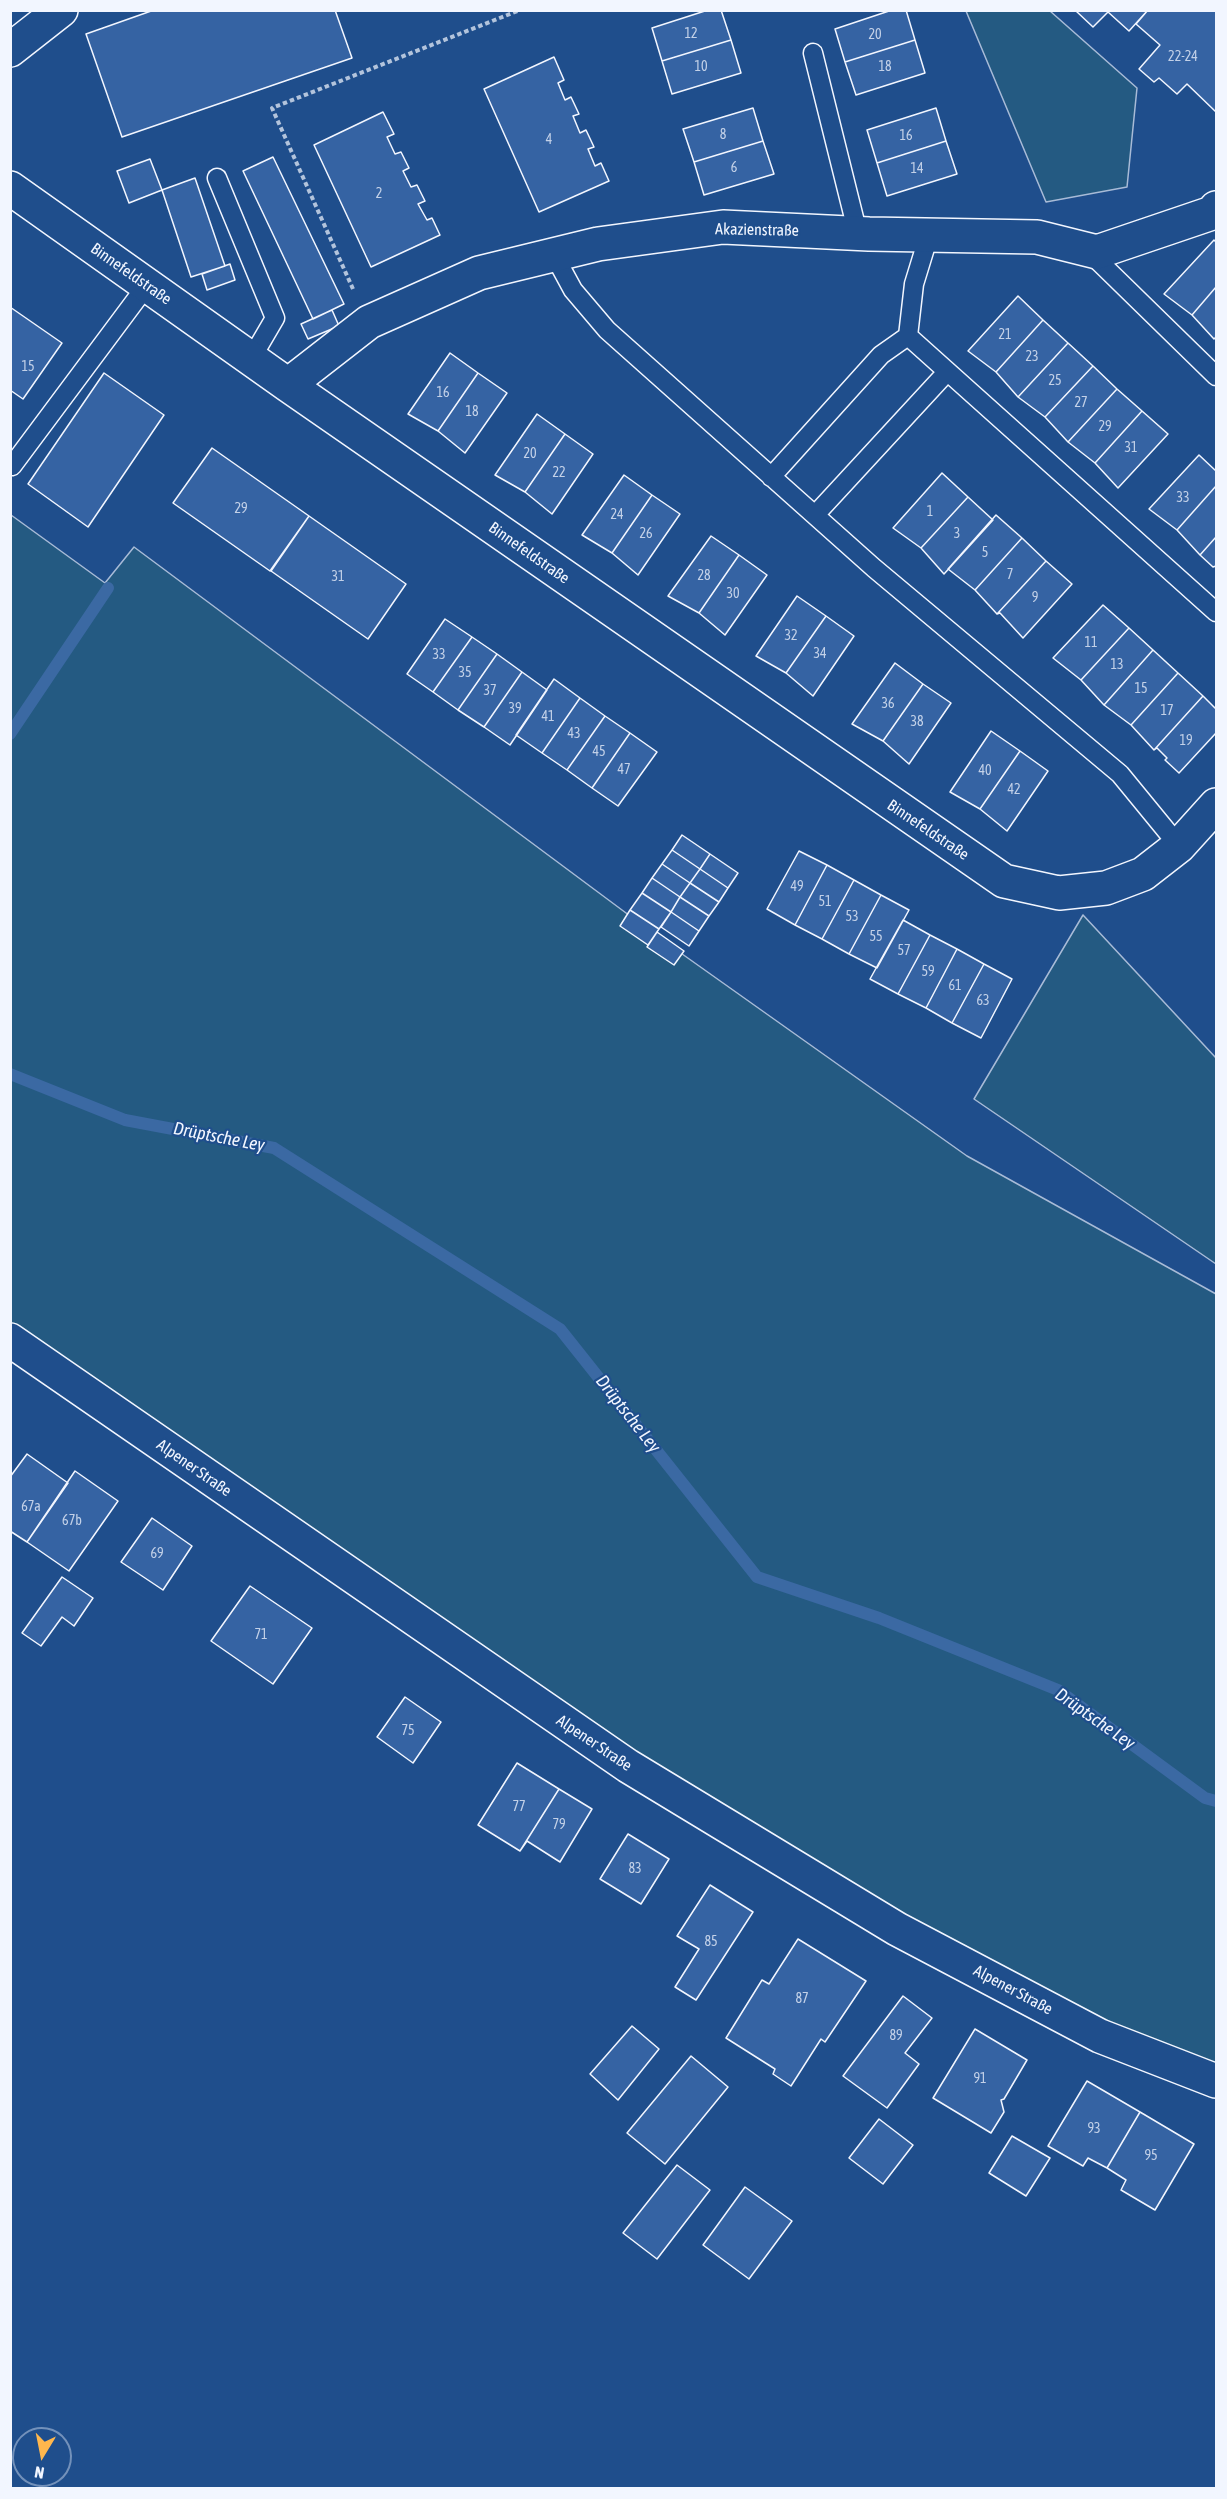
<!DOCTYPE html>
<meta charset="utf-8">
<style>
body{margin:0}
#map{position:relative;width:1227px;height:2499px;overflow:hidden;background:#1f4e8c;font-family:"Asap Condensed",sans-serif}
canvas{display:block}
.frame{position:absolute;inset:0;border:12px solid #f2f6ff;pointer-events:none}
.north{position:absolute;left:12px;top:2427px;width:60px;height:60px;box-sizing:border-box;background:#1f4e8c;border:2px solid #7391ba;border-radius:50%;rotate:190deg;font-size:16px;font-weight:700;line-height:24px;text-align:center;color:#f2f6ff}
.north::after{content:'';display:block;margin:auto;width:21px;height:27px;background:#ffb74d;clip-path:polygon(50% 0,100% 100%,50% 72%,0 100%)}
</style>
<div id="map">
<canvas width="1227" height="2499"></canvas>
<div class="frame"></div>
<div class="north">N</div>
</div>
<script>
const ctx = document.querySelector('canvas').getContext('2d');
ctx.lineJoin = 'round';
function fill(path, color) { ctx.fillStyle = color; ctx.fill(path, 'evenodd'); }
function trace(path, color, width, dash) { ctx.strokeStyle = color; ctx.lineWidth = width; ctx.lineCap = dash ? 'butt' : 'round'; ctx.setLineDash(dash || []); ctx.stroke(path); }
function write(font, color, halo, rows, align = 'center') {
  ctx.font = font + ' "Asap Condensed",sans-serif'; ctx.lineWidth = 4.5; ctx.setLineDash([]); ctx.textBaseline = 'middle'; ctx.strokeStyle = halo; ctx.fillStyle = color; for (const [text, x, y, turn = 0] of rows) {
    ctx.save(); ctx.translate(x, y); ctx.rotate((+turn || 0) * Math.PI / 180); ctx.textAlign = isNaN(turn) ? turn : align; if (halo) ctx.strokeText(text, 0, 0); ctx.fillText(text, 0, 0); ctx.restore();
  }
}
const green = new Path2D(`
 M966,11H1050L1137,88L1127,187L1046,202Z
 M11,515L105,583L134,547L661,939L967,1156L1216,1294V2081L897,1929L11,1340Z
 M1083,915L1216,1058V1264L974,1099Z`);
const stream = new Path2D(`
 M10,734L108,588
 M10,1074L125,1120L274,1148L560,1329L757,1577L879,1618L1058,1690L1205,1798L1216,1801`);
const building = new Path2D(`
 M154,10H335L352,58L122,137L86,34Z
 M708,10H721L731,40L662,61L652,28Z
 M892,10H906L915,40L845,62L835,29Z
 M1148,10L1129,31L1108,12L1093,27L1076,11Z
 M1148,10H1216V112L1187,84L1177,94L1159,78L1154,82L1139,69L1160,45L1136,24Z
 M731,40L741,73L672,94L662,61Z
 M915,40L925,73L856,95L845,62Z
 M554,57L564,80L558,83L565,100L571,97L579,114L573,116L580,133L586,130L594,147L588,149L595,166L601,163L609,181L539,212L484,89Z
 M753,108L763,141L694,162L683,129Z
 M936,108L946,141L877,163L867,130Z
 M383,112L394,134L387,137L395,154L401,152L409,168L403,171L411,187L417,185L425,201L418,204L427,220L432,218L440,235L371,267L314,145Z
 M763,141L774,174L704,195L694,162Z
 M946,141L957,174L887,196L877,163Z
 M273,157L344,304L313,319L243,171Z
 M150,159L162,190L129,203L117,171Z
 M195,178L225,266L191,277L162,190Z
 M1214,240L1216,242V287L1192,315L1164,294Z
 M230,264L235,280L207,290L202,274Z
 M1216,287V337L1214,339L1192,315Z
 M1018,296L1043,320L996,372L968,351Z
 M10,307L62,343L23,399L10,390Z
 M332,310L339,326L308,339L301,324Z
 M1043,320L1068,343L1018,397L996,372Z
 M1068,343L1093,366L1045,417L1018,397Z
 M450,353L478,373L438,431L408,414Z
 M1093,366L1117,389L1068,442L1045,417Z
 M104,373L164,415L88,527L28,484Z
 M478,373L507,393L465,453L438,431Z
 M1117,389L1142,411L1095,463L1068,442Z
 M1142,411L1168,434L1118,488L1095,463Z
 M537,414L565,434L525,492L495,475Z
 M565,434L593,454L552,514L525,492Z
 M212,448L309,516L270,571L173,503Z
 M1199,455L1216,471V486L1177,530L1149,509Z
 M942,473L968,497L921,548L893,528Z
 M624,475L652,495L612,553L582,535Z
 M1216,486V537L1200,555L1177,530Z
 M652,495L680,514L638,575L612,553Z
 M968,497L993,520L944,574L921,548Z
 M996,515L1022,538L975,590L948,569Z
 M309,516L406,584L368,639L271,571Z
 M711,536L739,555L699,613L668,596Z
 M1216,537V566L1213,567L1200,555Z
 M1022,538L1046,561L997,614L975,590Z
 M739,555L767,575L725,635L699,613Z
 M1046,561L1072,584L1023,638L1000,613L997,614Z
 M797,596L826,616L786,673L756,656Z
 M1103,605L1129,628L1081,680L1053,658Z
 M826,616L854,636L813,696L786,673Z
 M445,619L472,637L433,692L407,674Z
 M1129,628L1153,650L1104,705L1081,680Z
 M472,637L497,654L458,710L433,692Z
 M1153,650L1178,673L1131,725L1104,705Z
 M497,654L522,672L484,727L458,710Z
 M895,663L923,684L883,741L852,724Z
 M522,672L547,690L510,745L484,727Z
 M1178,673L1203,696L1154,750L1131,725Z
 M554,679L580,698L542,753L516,735Z
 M923,684L951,703L909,764L883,741Z
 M1203,696L1216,709V733L1179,773L1165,760L1167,758L1157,748L1154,750Z
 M580,698L605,716L567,770L542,753Z
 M605,716L630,733L592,788L567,770Z
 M991,731L1020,751L980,809L950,792Z
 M630,733L657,752L618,806L592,788Z
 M1020,751L1048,771L1007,831L980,809Z
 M682,835L710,854L700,869L672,850Z
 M672,850L700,869L690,883L662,864Z
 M799,851L827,865L795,925L767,909Z
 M710,854L738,873L728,888L700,869Z
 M662,864L690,883L680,897L652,878Z
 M827,865L854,880L822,939L795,925Z
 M700,869L728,888L719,902L690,883Z
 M652,878L680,897L671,912L642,893Z
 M854,880L881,895L849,954L822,939Z
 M690,883L719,902L709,916L680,897Z
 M642,893L671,912L659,929L630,910Z
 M881,895L909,910L877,968L849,954Z
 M680,897L709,916L699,931L671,912Z
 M630,910L659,929L648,945L620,926Z
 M671,912L699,931L689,946L661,927Z
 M903,920L930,935L898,994L870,979Z
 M657,932L684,951L674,965L647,947Z
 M930,935L957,949L926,1008L898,994Z
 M957,949L984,964L952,1023L926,1008Z
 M984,964L1012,979L981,1038L952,1023Z
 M27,1454L68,1483L27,1542L10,1531V1477Z
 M75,1471L118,1501L69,1571L27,1542Z
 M152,1518L192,1546L163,1590L121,1562Z
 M62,1577L93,1598L74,1626L62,1617L41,1646L22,1633Z
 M250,1586L312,1628L273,1684L211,1641Z
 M405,1697L441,1722L413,1763L377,1737Z
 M517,1763L559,1789L520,1851L478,1825Z
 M559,1789L592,1809L560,1862L527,1841L520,1851Z
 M628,1834L669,1859L641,1904L600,1879Z
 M710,1885L753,1912L696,2000L675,1987L699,1949L677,1936Z
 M798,1939L866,1981L825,2042L821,2039L791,2086L773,2074L775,2069L726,2038L762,1980L769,1984Z
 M903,1996L932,2018L905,2053L919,2064L887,2108L843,2076Z
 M632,2026L659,2049L618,2100L590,2074Z
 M975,2029L1027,2060L1004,2099L1001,2100L1004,2112L991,2133L933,2098Z
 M691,2056L728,2087L665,2164L627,2133Z
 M1087,2081L1140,2112L1107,2168L1088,2158L1083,2166L1048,2146Z
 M1140,2112L1194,2144L1155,2210L1121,2190L1126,2180L1107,2168Z
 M879,2119L913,2145L883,2184L849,2158Z
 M1012,2136L1050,2158L1026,2196L989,2173Z
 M677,2165L710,2190L657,2259L623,2233Z
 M745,2187L792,2221L749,2279L703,2245Z`);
const path = new Path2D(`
 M353,289L272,108L520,10`);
const service = new Path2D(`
 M813,53L858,234
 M217,178L275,318L251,359
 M929,235L914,284L908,336L1216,612
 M1087,250L1216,376
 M554,255L573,290L607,330L874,568L1120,774L1179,846
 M12,466L147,285
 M771,477L881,355L908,336
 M815,515L947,372`);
const minor = new Path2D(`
 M10,50L61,10
 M10,188L288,385L1004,881L1059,893L1106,888L1143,874L1179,846L1216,805
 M288,385L369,322L479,273L598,244L723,227L869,234L1037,237L1097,252L1212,213L1216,208`);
const tertiary = new Path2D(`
 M10,1340L628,1766L897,1929L1100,2036L1216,2081`);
const numberNames = [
 ["12",691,34],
 ["20",875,35],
 ["22-24",1183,57],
 ["10",701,67],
 ["18",885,67],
 ["8",723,135],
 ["16",906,136],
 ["4",549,140],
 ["6",734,168],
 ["14",917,169],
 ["2",379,194],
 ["21",1005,335],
 ["23",1032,357],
 ["15",28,367],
 ["25",1055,381],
 ["16",443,393],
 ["27",1081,403],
 ["18",472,412],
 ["29",1105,427],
 ["31",1131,448],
 ["20",530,454],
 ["22",559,473],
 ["33",1183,498],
 ["29",241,509],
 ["1",930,512],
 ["24",617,515],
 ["26",646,534],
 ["3",957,534],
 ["5",985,553],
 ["7",1010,575],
 ["28",704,576],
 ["31",338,577],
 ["30",733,594],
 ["9",1035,598],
 ["32",791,636],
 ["11",1091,643],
 ["34",820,654],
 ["33",439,655],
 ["13",1117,665],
 ["35",465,673],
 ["15",1141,689],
 ["37",490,691],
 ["36",888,704],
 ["39",515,709],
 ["17",1167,711],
 ["41",548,717],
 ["38",917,722],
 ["43",574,734],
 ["19",1186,741],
 ["45",599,752],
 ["47",624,770],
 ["40",985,771],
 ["42",1014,790],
 ["49",797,887],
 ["51",825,902],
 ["53",852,917],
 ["55",876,937],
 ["57",904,951],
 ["59",928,972],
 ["61",955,986],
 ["63",983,1001],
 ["67a",31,1507],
 ["67b",72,1521],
 ["69",157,1554],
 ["71",261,1635],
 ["75",408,1731],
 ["77",519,1807],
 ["79",559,1825],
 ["83",635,1869],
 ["85",711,1942],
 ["87",802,1999],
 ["89",896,2036],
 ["91",980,2079],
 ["93",1094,2129],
 ["95",1151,2156]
];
const streetNames = [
 ["Akazienstraße",757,230,1],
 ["Binnefeldstraße",131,274,35],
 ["Binnefeldstraße",529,553,35],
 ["Binnefeldstraße",928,830,34],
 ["Alpener Straße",194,1468,35],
 ["Alpener Straße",594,1743,34],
 ["Alpener Straße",1013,1990,28]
];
const waterNames = [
 ["Drüptsche Ley",219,1137,11],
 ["Drüptsche Ley",628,1414,52],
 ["Drüptsche Ley",1095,1719,35]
];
fill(green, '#245a82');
trace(green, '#a8bbd7', 1.5);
trace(stream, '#3b69a3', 12);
fill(building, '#3563a3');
trace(building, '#f2f6ff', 1.5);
trace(service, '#f2f6ff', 21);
trace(minor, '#f2f6ff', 36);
trace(tertiary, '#f2f6ff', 36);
trace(path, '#b3c4dc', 4, [4.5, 3]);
trace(service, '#1f4e8c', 18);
trace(minor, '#1f4e8c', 33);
trace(tertiary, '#1f4e8c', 33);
write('14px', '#c3d1e8', null, numberNames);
write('16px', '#f2f6ff', '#1f4e8c', streetNames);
write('italic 18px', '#f2f6ff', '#1f4e8c', waterNames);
</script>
